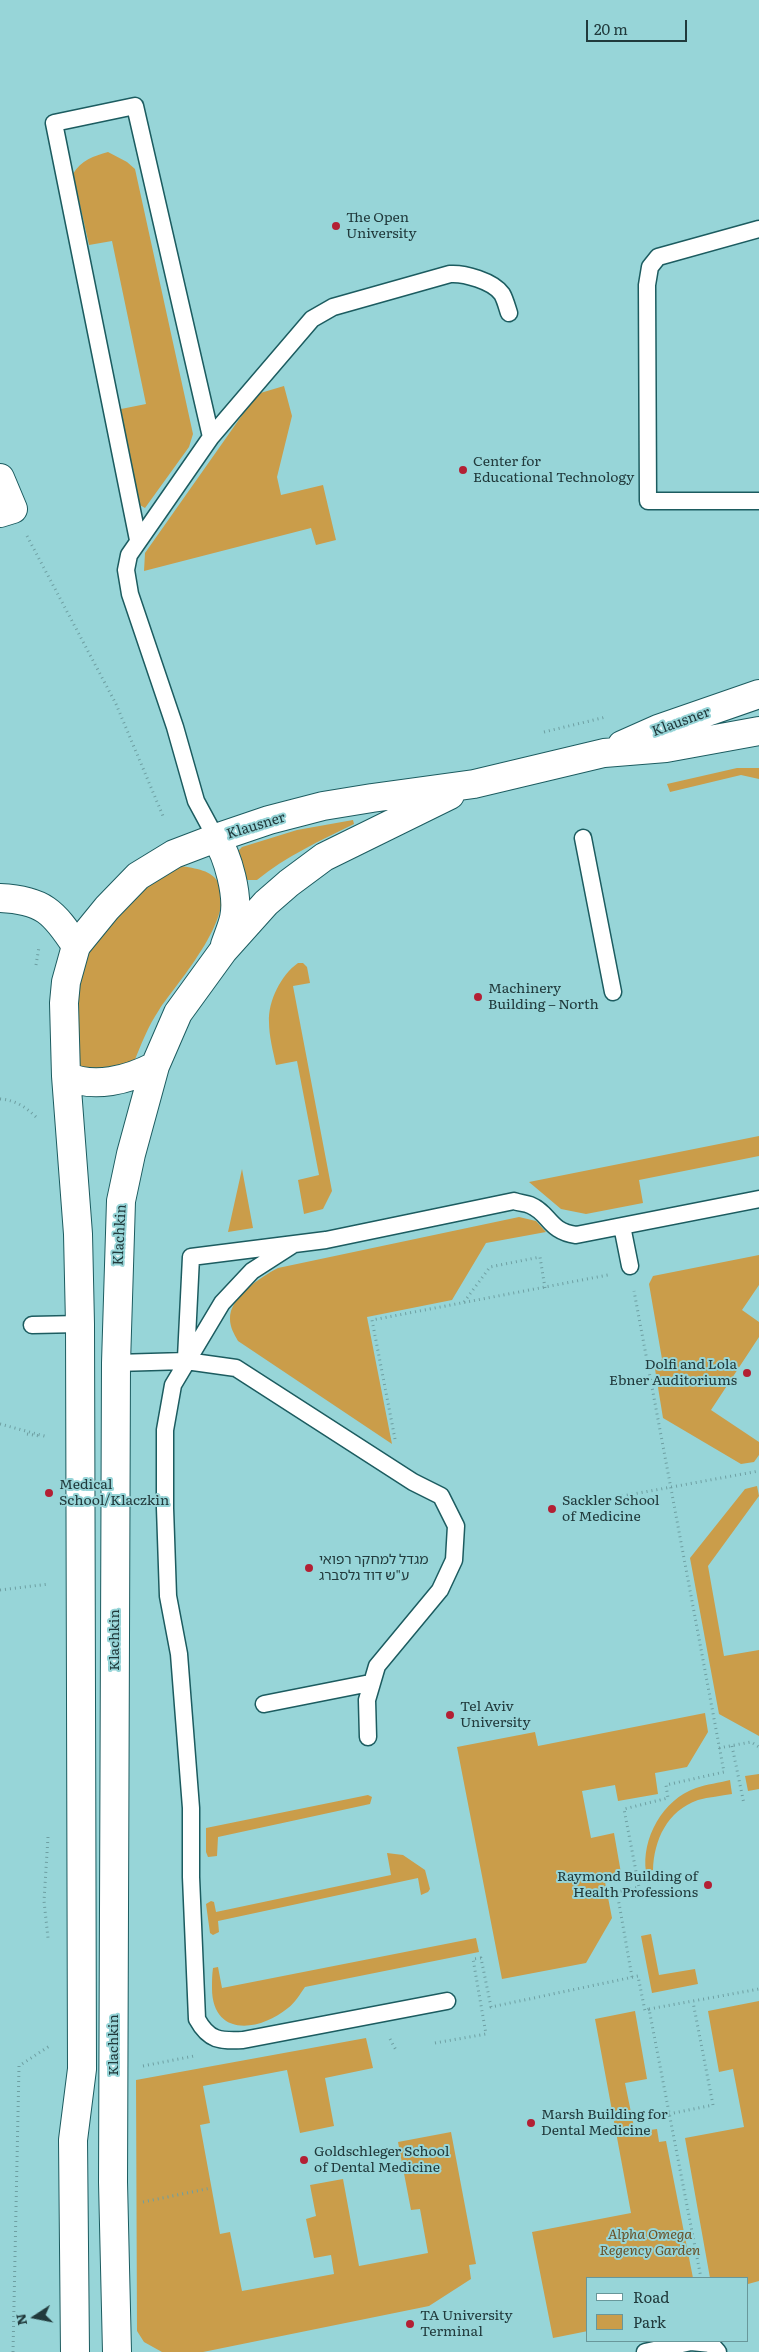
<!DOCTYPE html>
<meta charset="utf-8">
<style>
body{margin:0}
#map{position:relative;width:759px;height:2352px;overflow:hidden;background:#97d5d8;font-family:Literata,serif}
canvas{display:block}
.legend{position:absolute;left:586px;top:2277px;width:162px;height:65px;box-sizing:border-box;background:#97d5d8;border:1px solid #68979a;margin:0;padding:6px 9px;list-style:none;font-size:15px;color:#213a3c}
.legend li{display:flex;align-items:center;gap:10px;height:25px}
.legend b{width:25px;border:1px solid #68979a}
.north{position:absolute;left:10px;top:2292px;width:50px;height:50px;-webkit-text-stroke:4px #97d5d8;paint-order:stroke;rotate:259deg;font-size:14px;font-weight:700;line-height:20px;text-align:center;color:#213a3c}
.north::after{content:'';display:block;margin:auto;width:18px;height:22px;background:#213a3c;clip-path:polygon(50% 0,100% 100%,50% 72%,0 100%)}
.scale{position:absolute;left:586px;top:20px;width:101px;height:22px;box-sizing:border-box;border:2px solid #213a3c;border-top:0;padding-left:6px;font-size:15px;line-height:18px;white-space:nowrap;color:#213a3c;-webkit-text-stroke:4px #97d5d8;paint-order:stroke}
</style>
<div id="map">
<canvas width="759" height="2352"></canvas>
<ul class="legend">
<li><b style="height:6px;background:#fff"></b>Road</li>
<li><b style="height:14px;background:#ca9d4a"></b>Park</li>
</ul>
<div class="north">N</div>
<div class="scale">20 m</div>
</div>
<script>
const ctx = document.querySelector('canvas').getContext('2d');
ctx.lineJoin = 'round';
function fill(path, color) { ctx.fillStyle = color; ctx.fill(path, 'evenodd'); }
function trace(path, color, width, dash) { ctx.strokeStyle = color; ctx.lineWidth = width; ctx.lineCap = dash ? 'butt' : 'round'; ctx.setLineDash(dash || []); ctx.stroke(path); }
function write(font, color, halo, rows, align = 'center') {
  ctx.font = font + ' Literata,"Noto Sans Hebrew",serif'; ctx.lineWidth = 4; ctx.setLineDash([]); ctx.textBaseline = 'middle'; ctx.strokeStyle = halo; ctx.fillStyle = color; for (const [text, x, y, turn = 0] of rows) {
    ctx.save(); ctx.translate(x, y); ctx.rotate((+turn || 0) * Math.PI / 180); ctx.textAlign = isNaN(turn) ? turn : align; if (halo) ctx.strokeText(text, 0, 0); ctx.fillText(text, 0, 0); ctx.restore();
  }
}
const green = new Path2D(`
 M108,152L127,162L135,169L193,434L189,447L145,508L138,504L121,409L146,404L112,241L89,245L73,174C81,160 94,156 108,152Z
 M284,386L292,416L277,477L281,495L323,485L336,540L316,545L311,528L144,571L145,553L257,394Z
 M737,768H759V779L741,775L670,792L667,784Z
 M353,820L354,824C320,841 286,856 257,880H246L236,853L242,847L297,830Z
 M173,865C185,867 205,868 214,877C245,908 176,984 159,1010C148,1026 141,1045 134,1062L96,1071L74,1066L70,1001L88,948L148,879Z
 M298,963H303L307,967L310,983L293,986L332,1191L323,1209L304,1214L298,1180L319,1175L297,1061L276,1065C273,1051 269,1036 269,1022C268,1001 281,975 298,963Z
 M759,1136V1156L639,1180L643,1203L586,1214L561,1209L529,1182Z
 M242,1169L253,1228L228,1232Z
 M519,1217L536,1221L546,1232L486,1243L452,1300L367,1317L392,1444L238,1341C234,1334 230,1327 230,1319C229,1297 261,1277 278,1268Z
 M759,1255V1285L742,1310L759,1322V1337L711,1410L759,1442V1455L754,1462L741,1464L663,1418L655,1369L662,1359L649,1284L653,1276Z
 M757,1486L759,1496L708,1566L724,1656L759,1650V1736L719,1714L690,1558L745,1489Z
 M705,1713L708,1732L687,1767L655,1773L658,1794L618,1801L615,1785L582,1791L591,1838L614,1833L621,1873L604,1877L612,1918L586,1963L502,1979L457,1747L535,1732L538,1746Z
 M759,1774V1789L748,1791L745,1776Z
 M730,1780L732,1794C721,1796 709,1797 698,1800C667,1811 654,1840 653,1870L646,1872C641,1839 663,1799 696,1788C707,1784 719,1783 730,1780Z
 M368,1795L372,1797L370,1804L218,1837L217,1856L208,1857L206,1852V1828Z
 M387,1853L403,1855L425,1870L430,1889L428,1892L421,1895L418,1878L218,1921L219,1932L213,1935L210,1933L206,1904L211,1901L214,1902L216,1912L391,1875Z
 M651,1934L659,1975L695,1969L698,1984L652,1993L641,1936Z
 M476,1938L479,1952L305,1987C300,1994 295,2003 288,2008C259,2032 212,2037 212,1988C212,1981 212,1975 213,1968L218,1967L222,1988Z
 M759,2001V2281L748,2284V2278H710L685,2138L744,2127L733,2069L719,2072L708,2011Z
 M635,2011L647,2079L625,2083L635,2132L657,2129L659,2142L666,2141L693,2278H588V2331L553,2338L532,2232L631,2213L595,2019Z
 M366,2038L373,2068L325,2078L334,2126L300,2133L287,2070L203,2086L210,2123L200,2125L220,2234L230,2232L242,2291L334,2274L331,2255L314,2258L306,2219L316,2216L310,2185L343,2179L359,2266L428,2253L420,2209L411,2210L398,2142L451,2132L476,2264L469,2265L471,2279L429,2306L203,2352H162L144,2342L137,2331L136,2080Z`);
const path = new Path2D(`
 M27,536L116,704L163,816
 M544,732L606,717
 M36,965L39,947
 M0,1099C15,1100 26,1107 36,1117
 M464,1302L490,1267L540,1257L545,1288
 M0,1424L48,1437
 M27,1434L40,1436
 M395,1439L372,1320L608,1275
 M617,1497L759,1471
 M0,1590L49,1584
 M732,1746L744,1804
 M719,1748L751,1742L759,1747
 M48,1837L44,1901L48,1938
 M632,1977L617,1892L639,1887L624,1809L668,1798L666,1785L724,1772L634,1291
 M649,2009L759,1989
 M390,2039L397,2052
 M435,2043L486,2034L473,1959L481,1958L491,2007L638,1976L645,2011L649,2009L701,2278
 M143,2066L194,2056
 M669,2114L713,2105L693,2002
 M143,2202L211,2188
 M13,2352L19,2066L51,2045`);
const service = new Path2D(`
 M759,229L658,257L650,267L647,285L648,501H759
 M138,540L54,123L135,106L211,437
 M216,838L196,801L175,727L130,594L126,570L129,555L211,437L312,319L333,307L450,274C464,273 493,281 502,294C505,299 507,307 509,313
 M583,838L613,992
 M622,1226L630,1266
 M294,1244L252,1271L222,1303L173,1385L165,1430V1508L168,1596L179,1654L191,1808V1877L197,2019C209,2041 220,2041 243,2040L447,2001
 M32,1325L80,1324
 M186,1358L191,1257L326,1240L514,1201C519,1203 525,1203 530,1205C550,1213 548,1231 576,1235L759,1199
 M116,1363L186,1361L236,1368L413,1482L441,1496L456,1526L454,1560L440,1590L377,1666L367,1700L368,1737
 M264,1704L370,1683
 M645,2352L691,2342L711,2344L718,2352`);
const minor = new Path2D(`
 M0,478L13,509L0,513
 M0,898C43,900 54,912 76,946`);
const tertiary = new Path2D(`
 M622,745L658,729L759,694
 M216,838C228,856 239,896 234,918C232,927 228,936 225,945
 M66,1076C94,1089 128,1080 155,1066
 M75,2352L73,2140L82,2069L80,1324L78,1234L66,1076L64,1003L66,982L76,946L107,908L138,876L174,854L216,838L269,820L323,806L372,798L474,784L604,753L666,748L759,731
 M117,2352L113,2182L116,1363L121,1201L131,1154L155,1066L178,1013L223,951L266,903L289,883L324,857L450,795`);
const markers = [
 [336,226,5,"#b32034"],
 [463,470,5,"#b32034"],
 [478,997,5,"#b32034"],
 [747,1373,5,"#b32034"],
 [49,1493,5,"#b32034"],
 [552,1509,5,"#b32034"],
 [309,1568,5,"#b32034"],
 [450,1715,5,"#b32034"],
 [708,1885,5,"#b32034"],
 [531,2123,5,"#b32034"],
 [304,2160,5,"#b32034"],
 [410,2324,5,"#b32034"]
];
const poiNames = [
 ["The Open",346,218],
 ["University",346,234],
 ["Center for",473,462],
 ["Educational Technology",473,478],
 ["Machinery",488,989],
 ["Building – North",488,1005],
 ["Dolfi and Lola",737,1365,"right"],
 ["Ebner Auditoriums",737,1381,"right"],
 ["Medical",59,1485],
 ["School/Klaczkin",59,1501],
 ["Sackler School",562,1501],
 ["of Medicine",562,1517],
 ["מגדל למחקר רפואי",319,1560],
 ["ע\"ש דוד גלסברג",319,1576],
 ["Tel Aviv",460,1707],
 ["University",460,1723],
 ["Raymond Building of",698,1877,"right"],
 ["Health Professions",698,1893,"right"],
 ["Marsh Building for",541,2115],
 ["Dental Medicine",541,2131],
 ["Goldschleger School",314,2152],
 ["of Dental Medicine",314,2168],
 ["TA University",420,2316],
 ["Terminal",420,2332]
];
const streetNames = [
 ["Klausner",681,722,-20],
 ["Klausner",256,826,-17],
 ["Klachkin",120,1235,-87],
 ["Klachkin",115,1640,-90],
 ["Klachkin",114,2045,-90]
];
const parkNames = [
 ["Alpha Omega",650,2235],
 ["Regency Garden",650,2251]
];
fill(green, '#ca9d4a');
trace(service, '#1c5c60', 19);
trace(minor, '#1c5c60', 30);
trace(tertiary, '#1c5c60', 30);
trace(path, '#6e9fa2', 3, [1, 4]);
trace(service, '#fff', 16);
trace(minor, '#fff', 28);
trace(tertiary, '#fff', 28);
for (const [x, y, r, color] of markers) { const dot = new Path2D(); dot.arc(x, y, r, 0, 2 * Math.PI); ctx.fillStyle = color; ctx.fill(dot); trace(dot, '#97d5d8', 2); }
write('14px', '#213a3c', '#97d5d8', poiNames, 'left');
write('14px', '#213a3c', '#97d5d8', streetNames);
write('italic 14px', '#685129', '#97d5d8', parkNames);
</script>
